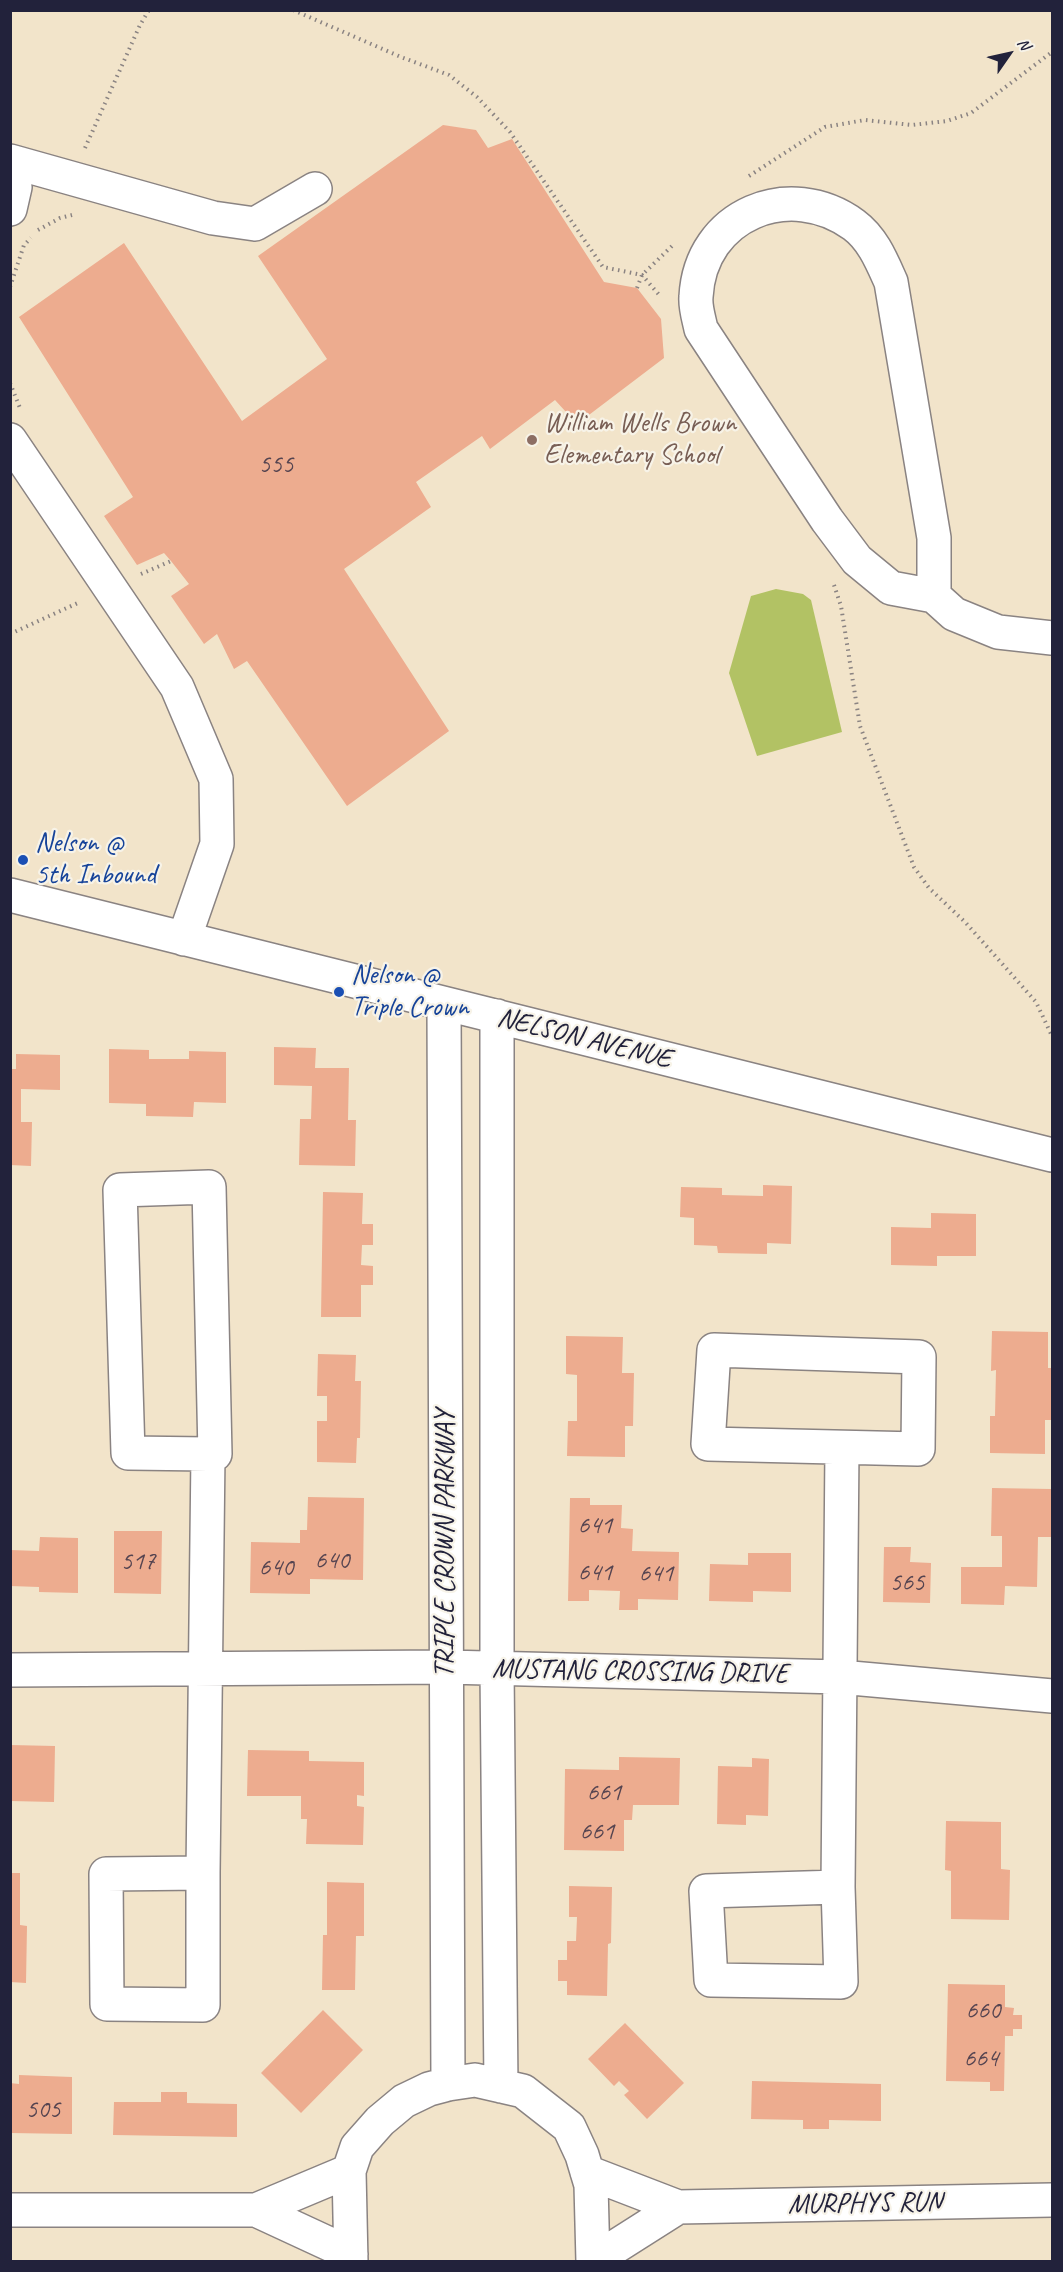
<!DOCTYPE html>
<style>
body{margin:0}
#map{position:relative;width:1063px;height:2272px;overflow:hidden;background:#f2e4ca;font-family:Caveat,sans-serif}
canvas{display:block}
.frame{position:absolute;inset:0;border:12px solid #22223b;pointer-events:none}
.north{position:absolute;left:979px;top:24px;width:60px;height:60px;-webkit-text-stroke:4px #f7f3e8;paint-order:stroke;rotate:56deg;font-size:16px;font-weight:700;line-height:24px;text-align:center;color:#22223b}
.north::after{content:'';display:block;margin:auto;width:21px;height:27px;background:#22223b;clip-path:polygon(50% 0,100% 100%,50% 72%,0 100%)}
</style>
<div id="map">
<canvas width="1063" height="2272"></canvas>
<div class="frame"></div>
<div class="north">N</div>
</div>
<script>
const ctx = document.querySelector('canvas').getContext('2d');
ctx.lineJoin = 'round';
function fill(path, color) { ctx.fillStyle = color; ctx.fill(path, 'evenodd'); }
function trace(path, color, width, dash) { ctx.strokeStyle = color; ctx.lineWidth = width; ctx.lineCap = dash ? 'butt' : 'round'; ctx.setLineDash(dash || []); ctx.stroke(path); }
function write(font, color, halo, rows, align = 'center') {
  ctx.font = font + ' Caveat,sans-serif'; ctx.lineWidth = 4.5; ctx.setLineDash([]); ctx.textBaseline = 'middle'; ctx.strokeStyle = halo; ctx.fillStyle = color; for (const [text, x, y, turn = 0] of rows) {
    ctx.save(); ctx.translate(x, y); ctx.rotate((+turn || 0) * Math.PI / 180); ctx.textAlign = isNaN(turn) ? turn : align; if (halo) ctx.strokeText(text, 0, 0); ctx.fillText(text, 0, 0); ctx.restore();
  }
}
const green = new Path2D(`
 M776,589L803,594L811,600L842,732L757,756L729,673L751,596Z`);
const building = new Path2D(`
 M443,125L476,130L488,148L512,139L604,282L637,288L661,319L664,358L577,424L555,400L490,449L482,436L416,482L431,507L344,569L449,731L347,806L247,661L234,669L217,634L204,644L171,596L189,584L171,561L164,553L137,565L104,516L133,497L19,317L124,243L242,421L327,359L258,256Z
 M274,1047L316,1048L315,1068H349L348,1120H356L355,1166L299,1165L300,1119H311L312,1086L274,1085Z
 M109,1049L149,1050V1059H189V1051L226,1052V1103L194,1102L193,1117L146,1116V1104L109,1103Z
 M16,1054L60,1055V1090L21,1089V1122H32L31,1166L10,1165V1069H16Z
 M763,1185L792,1186L791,1244L767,1243V1254L718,1253L717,1246L694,1245V1218L680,1217L681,1187L722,1188V1195L763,1196Z
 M323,1192L363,1193L362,1224H373V1245H362L361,1265L373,1266V1285H361V1317H321Z
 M931,1213L976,1214V1256H937V1266L891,1265V1227L931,1228Z
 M992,1331L1048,1332V1368H1052V1420H1045V1454L990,1453V1416H995L996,1370L991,1371Z
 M566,1336L623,1337L622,1373H634L633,1426H625V1457L567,1456L568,1421H577V1375L566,1374Z
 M318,1354L356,1355L355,1381H361L360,1438H357L356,1463L317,1462V1421H327V1396H317Z
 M992,1488L1051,1489V1537H1038L1037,1587L1005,1586L1004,1605L961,1604V1567H1002V1536H991Z
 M308,1497L364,1498L363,1580L310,1579V1594L250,1593L251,1542L300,1543V1530H307Z
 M570,1498H590V1505H622L621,1528L633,1529L632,1551L679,1552L678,1600L638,1599V1610H619L620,1591L589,1590V1601H568Z
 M114,1531H162L161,1594L114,1593Z
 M40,1537L78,1538V1593L39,1592V1587L10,1586V1550L39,1551Z
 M884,1547H911L910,1562L931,1563L930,1603L883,1602Z
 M748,1553H791V1592L753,1591V1602L709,1601L710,1564L748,1565Z
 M10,1745L55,1746L54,1802L10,1801Z
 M248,1750L309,1751V1761L364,1762V1796L357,1795V1806L364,1807L363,1845L306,1844L307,1819H301V1796H247Z
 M619,1757L680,1758L679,1805H633L632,1820H624V1851L564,1850L565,1769L619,1770Z
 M752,1758L769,1759L768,1816L746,1815V1825L717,1824L718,1766L752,1767Z
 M946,1821L1001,1822V1869L1010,1870L1009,1920L951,1919V1871L945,1870Z
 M10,1873H20V1925L27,1926L26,1983L10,1982Z
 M327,1882L364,1883V1936H356L355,1990H322L323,1935H327Z
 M569,1886L612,1887L611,1943L608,1944L607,1996L567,1995V1981H558V1960H567V1941H576L577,1917H569Z
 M948,1984L1005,1985V2007L1014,2008L1013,2015H1022V2029H1013V2036H1005L1004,2091H990V2082L946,2081Z
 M323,2010L363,2050L301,2113L261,2073Z
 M625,2023L684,2083L647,2119L624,2095L629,2091L619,2081L614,2086L588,2059Z
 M19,2075L72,2077V2134L10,2133V2083L19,2084Z
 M752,2081L881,2084V2121L829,2120V2129H803V2120L751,2119Z
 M161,2092H187V2103L237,2104V2137L113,2135L114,2102H161Z`);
const path = new Path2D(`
 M293,10L401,57L449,75L477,97L510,132L603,267L642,275L661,297
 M85,148L140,25L149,10
 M749,176L825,127L865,120L912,125L947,121L971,113L1052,52
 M38,230L60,218L72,215
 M10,287L24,245L31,238
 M637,288L642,275L672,246
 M10,383L20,408
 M141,574L171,561
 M834,585L841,606L860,726L914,867L929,888L966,923L1036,1002L1052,1036
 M10,634L80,602`);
const minor = new Path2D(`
 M10,161L213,218L255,224L315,189
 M10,175L15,187L10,209
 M10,440L177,687L216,779L217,844L184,939
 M934,596V538L891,282C882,262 873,239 854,225C790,178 700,214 696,297C695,307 699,319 701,329L827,520L857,560L891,588L934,596L954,614L998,632L1052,638
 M10,895L1052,1155
 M444,1004L448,2084
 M497,1016V1669L501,2086
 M714,1350L919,1357L918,1449L708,1444Z
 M10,1670L447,1667L840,1677L1052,1696
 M203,1873L106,1874L107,2004L203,2005V1873L208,1454H215L209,1187L120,1190L128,1453L208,1454
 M838,1887L706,1891L711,1980L841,1982L838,1887L842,1448
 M349,2171L256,2210L351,2254
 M587,2172L678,2207L593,2261
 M678,2207L1052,2200
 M10,2210H256
 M351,2262L349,2171L357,2147L380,2121L404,2101L429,2089L448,2084L475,2080L523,2091L569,2127L582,2155L591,2185L593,2262`);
const markers = [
 [532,440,6,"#8d6e63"],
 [23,860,6,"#1a4fb4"],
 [339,992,6,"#1a4fb4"]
];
const numberNames = [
 ["555",276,465],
 ["641",595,1526],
 ["640",332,1561],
 ["517",138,1562],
 ["640",276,1568],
 ["641",595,1573],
 ["641",656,1574],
 ["565",907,1583],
 ["661",604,1793],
 ["661",597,1832],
 ["660",983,2011],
 ["664",981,2059],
 ["505",43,2110]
];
const educationNames = [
 ["William Wells Brown",544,424],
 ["Elementary School",544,456]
];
const transitNames = [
 ["Nelson @",35,844],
 ["5th Inbound",35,876],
 ["Nelson @",351,976],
 ["Triple Crown",351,1008]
];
const streetNames = [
 ["NELSON AVENUE",584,1039,14],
 ["TRIPLE CROWN PARKWAY",446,1544,-90],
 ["MUSTANG CROSSING DRIVE",640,1672,1],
 ["MURPHYS RUN",865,2204,-1]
];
fill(green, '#b2c264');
fill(building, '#edac8f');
trace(minor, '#8a8382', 36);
trace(path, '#8a8382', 4, [1.5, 4.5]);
trace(minor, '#fff', 33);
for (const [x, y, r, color] of markers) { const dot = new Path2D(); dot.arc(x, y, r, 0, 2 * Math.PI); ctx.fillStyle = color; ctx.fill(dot); trace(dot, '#f7f3e8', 2); }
write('26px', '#554450', null, numberNames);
write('28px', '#785e54', '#f7f3e8', educationNames, 'left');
write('28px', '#164399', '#f7f3e8', transitNames, 'left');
write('28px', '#22223b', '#f7f3e8', streetNames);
</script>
